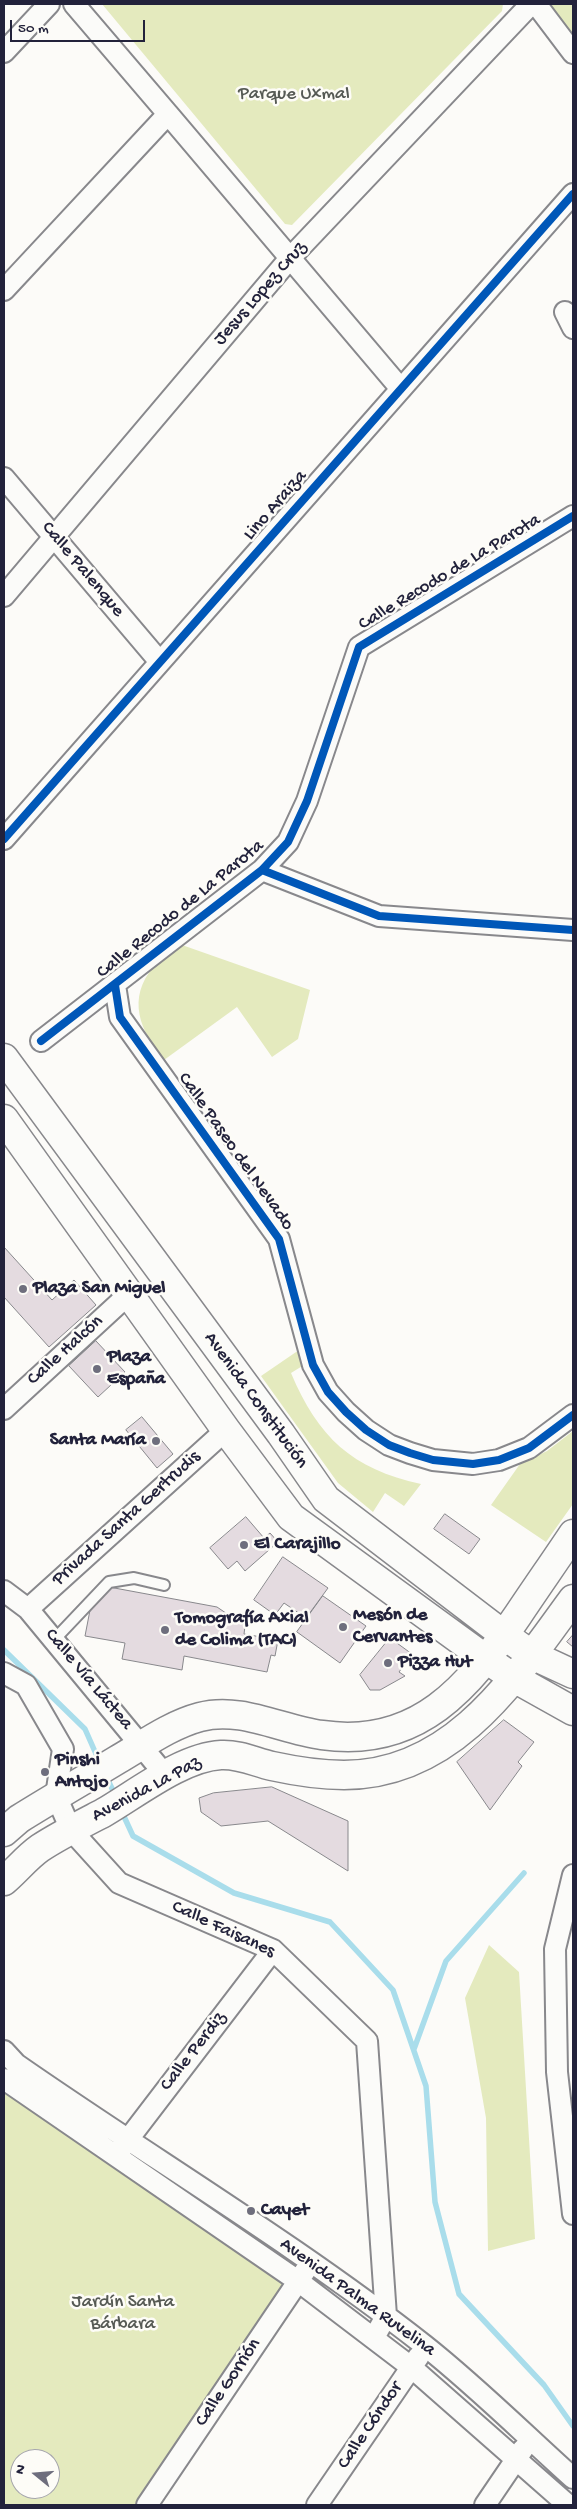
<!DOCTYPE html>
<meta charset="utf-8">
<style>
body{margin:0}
#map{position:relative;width:577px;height:2509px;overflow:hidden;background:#fcfbf8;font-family:"Gochi Hand",sans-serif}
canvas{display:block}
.frame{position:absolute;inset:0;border:5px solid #22223b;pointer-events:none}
.north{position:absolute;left:10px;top:2449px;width:50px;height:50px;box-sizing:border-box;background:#fdfcf7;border:1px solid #a5a5ac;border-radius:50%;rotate:287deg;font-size:14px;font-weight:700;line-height:20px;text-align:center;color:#22223b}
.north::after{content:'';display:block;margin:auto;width:18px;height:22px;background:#6e6e7d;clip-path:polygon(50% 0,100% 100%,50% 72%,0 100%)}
.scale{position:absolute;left:10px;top:20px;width:135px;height:22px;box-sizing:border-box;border:2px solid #22223b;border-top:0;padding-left:6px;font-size:15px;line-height:18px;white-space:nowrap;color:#22223b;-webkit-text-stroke:4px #fdfcf7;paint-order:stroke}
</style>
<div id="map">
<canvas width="577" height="2509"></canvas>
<div class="frame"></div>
<div class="north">N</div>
<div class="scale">50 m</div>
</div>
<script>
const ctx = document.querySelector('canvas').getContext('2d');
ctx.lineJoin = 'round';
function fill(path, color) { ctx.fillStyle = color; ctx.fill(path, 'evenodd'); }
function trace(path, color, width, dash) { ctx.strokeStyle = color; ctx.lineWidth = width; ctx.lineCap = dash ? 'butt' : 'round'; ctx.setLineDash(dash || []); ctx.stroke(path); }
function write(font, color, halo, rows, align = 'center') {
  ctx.font = font + ' "Gochi Hand",sans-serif'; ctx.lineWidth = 5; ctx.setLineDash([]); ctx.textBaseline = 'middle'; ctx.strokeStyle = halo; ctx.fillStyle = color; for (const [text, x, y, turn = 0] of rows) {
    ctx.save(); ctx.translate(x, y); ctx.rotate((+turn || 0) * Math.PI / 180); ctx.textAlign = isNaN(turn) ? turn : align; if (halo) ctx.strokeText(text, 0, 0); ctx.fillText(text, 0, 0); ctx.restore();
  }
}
const green = new Path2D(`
 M102,4H503L502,11L292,225L285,224Z
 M547,4H573V38Z
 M182,945L310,990L298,1039L272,1057L237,1007L164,1060C140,1031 126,999 154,966C161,958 173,952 182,945Z
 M299,1350L304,1365L291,1373C318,1437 352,1469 421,1484L404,1506L385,1493L373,1512L338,1483L261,1376Z
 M573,1431V1504L546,1542L491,1505L520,1464L547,1451Z
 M489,1945L519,1972L535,2239L488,2251L486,2118L465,1998Z
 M4,2090L287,2284L138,2505H4ZM20,2459H50V2489H20Z`);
const stream = new Path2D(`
 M4,1650L85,1729L100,1763
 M106,1776L116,1797
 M121,1810L133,1836L234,1893L330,1922L393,1990L426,2086L435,2202L459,2294L544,2385L573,2426
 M414,2049L446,1961L524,1873`);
const building = new Path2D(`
 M4,1247L52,1300L74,1280L96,1305L49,1347L4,1297Z
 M96,1341L125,1372L98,1397L69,1366Z
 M142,1417L173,1454L157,1468L126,1430Z
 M445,1514L480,1539L469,1554L434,1529Z
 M246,1517L264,1538L270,1533L278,1542L245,1571L237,1561L228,1569L210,1548Z
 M283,1557L328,1588L306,1618L284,1603L275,1615L254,1600Z
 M109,1587L217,1607L245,1626L244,1634L278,1640L275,1656L271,1655L267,1672L184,1656L182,1670L122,1659L125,1643L85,1636L91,1605Z
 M323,1596L366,1626L340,1663L297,1632Z
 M573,1635V1647L567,1642Z
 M390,1638L412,1654L399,1672L405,1676L380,1690H370L360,1675Z
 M504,1720L534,1742L518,1762L522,1766L490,1810L457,1762Z
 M272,1787L348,1821V1871L268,1821L221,1826L201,1812L199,1798L213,1793Z`);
const lane = new Path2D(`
 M54,1640L109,1582L134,1578L164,1585`);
const street = new Path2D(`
 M74,4L168,114
 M536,4L573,53
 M4,52L49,4
 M4,290L168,114L401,389
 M565,312L573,328
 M4,478L160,662
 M4,596L291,257L531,4
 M4,839L573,194
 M262,870L379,916L573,930
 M115,985L120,1017L279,1239L313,1365L328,1392L346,1412L366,1430L389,1445L410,1453L433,1460L473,1464L499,1460L529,1448L573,1415
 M41,1041L262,870L288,842L307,801L359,647L573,516
 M4,1409L129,1294
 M4,1591L28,1609L166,1776
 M28,1609L226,1430
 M4,1673L26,1685L63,1749L56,1796L71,1830L119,1883L273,1950L367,2041L386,2316L374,2338
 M573,1875L555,1949L557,2072L573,2214
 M4,2051L16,2064C151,2158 294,2243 424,2345C476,2386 524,2434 573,2478
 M4,2079L298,2281L411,2367L568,2505
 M120,2150L273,1950
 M147,2505L305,2271
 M317,2505L419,2356
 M485,2505L523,2449`);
const secondary = new Path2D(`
 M4,1058L281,1434L326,1499L504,1635L532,1655L573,1674
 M4,1119L226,1430L291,1517L486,1659L514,1678L573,1711
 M4,1832L19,1819C51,1799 84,1780 117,1760C143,1745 170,1725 200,1717C241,1706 282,1730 322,1735C418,1749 469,1687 518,1615C536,1588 555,1561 573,1534
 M4,1881C16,1871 27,1857 40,1848C60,1835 82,1824 103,1813C136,1794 182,1757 221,1755C239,1754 255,1762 272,1766C295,1771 320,1775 344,1775C454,1775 515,1678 573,1599`);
const cycleway = new Path2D(`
 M4,839L573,194
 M262,870L379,916L573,930
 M115,985L120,1017L279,1239L313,1365L328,1392L346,1412L366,1430L389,1445L410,1453L433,1460L473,1464L499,1460L529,1448L573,1415
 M41,1041L262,870L288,842L307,801L359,647L573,516`);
const markers = [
 [23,1289,5,"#6e6e7d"],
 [97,1369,5,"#6e6e7d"],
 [156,1441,5,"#6e6e7d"],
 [244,1545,5,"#6e6e7d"],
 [343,1627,5,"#6e6e7d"],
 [165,1630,5,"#6e6e7d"],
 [388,1663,5,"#6e6e7d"],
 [45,1772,5,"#6e6e7d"],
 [251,2211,5,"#6e6e7d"]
];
const parkNames = [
 ["Parque Uxmal",294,95],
 ["Jardín Santa",123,2303],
 ["Bárbara",123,2325]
];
const streetNames = [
 ["Jesus Lopez Cruz",261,294,-49],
 ["Lino Araiza",276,506,-49],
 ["Calle Palenque",82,570,50],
 ["Calle Recodo de La Parota",450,573,-31],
 ["Calle Recodo de La Parota",181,910,-39],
 ["Calle Paseo del Nevado",235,1152,55],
 ["Calle Halcón",66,1351,-42],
 ["Avenida Constitución",255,1401,54],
 ["Privada Santa Gertrudis",127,1519,-42],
 ["Calle Vía Láctea",88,1680,50],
 ["Avenida La Paz",147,1790,-28],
 ["Calle Faisanes",223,1930,25],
 ["Calle Perdiz",194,2052,-52],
 ["Avenida Palma Ruvelina",357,2298,36],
 ["Calle Gorrión",229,2383,-56],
 ["Calle Cóndor",371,2426,-56]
];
const poiNames = [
 ["Plaza San Miguel",33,1289],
 ["Plaza",107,1358],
 ["España",107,1380],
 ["Santa María",146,1441,"right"],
 ["El Carajillo",254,1545],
 ["Mesón de",353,1616],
 ["Cervantes",353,1638],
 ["Tomografía Axial",175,1619],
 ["de Colima (TAC)",175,1641],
 ["Pizza Hut",398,1663],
 ["Pinshi",55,1761],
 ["Antojo",55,1783],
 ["Cayet",261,2211]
];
fill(green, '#e4eabe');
trace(stream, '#a9ddeb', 5.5);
fill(building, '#e4dbe0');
trace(building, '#88888c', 1);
trace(lane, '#88888c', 14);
trace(street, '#88888c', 24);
trace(secondary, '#88888c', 31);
trace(lane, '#fbfbf9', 10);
trace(street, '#fbfbf9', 20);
trace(secondary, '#fbfbf9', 28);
trace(cycleway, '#0057b8', 8);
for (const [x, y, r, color] of markers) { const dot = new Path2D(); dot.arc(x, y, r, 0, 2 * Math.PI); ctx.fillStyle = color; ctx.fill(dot); trace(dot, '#fdfcf7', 2); }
write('19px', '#565a54', '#fdfcf7', parkNames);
write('19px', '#22223b', '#fdfcf7', streetNames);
write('bold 19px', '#22223b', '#fdfcf7', poiNames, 'left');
</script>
